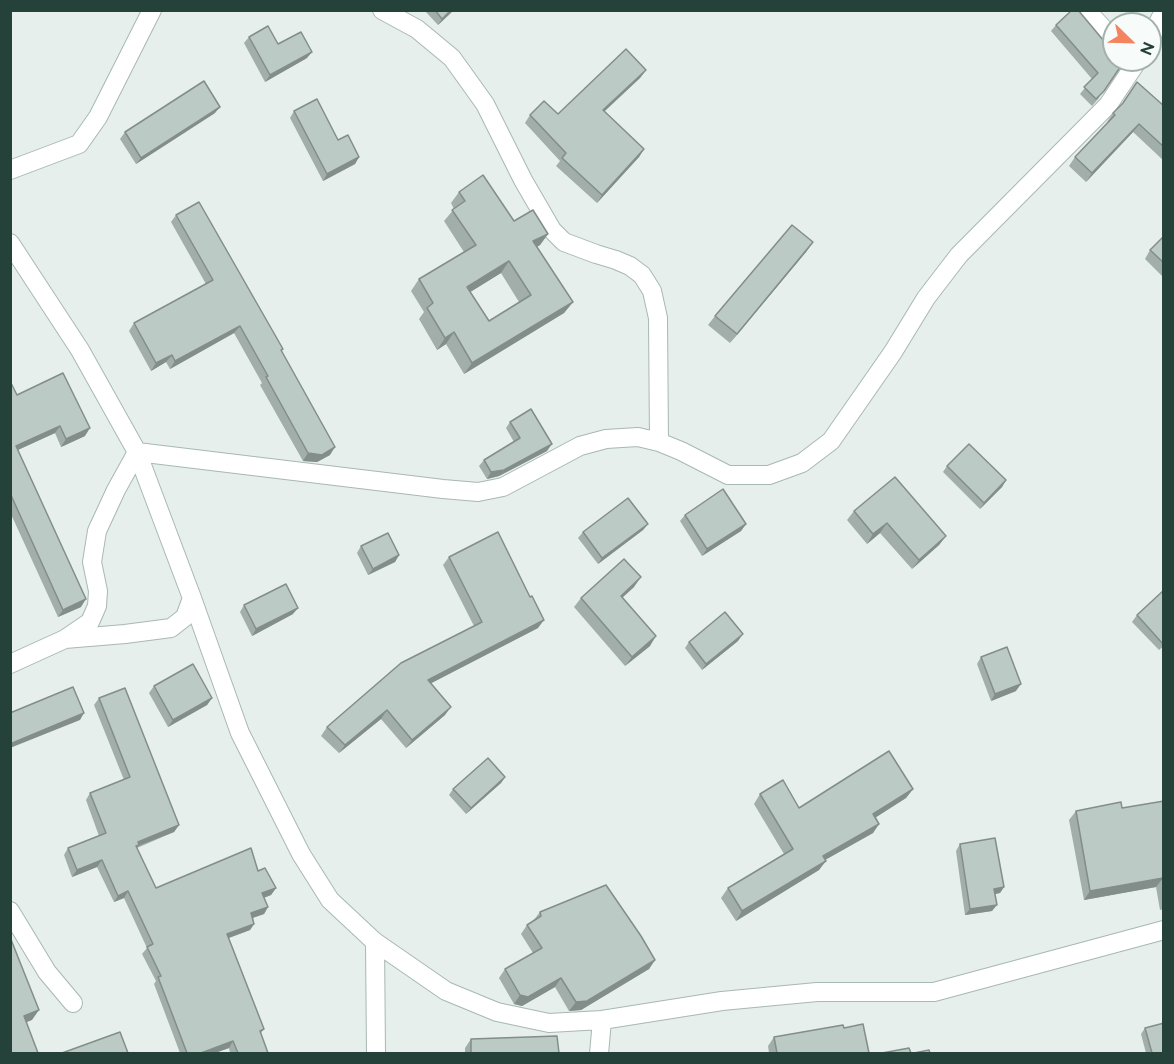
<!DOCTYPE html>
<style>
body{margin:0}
#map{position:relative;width:1174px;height:1064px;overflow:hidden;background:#e6efeb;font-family:Raleway,sans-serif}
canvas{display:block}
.frame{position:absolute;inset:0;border:12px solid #24423a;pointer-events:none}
.north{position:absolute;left:1102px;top:12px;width:60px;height:60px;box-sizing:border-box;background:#f7fbf9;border:2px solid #a3b1ad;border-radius:50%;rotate:113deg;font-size:16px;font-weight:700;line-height:24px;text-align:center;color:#24423a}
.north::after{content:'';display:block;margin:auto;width:21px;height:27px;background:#f4845f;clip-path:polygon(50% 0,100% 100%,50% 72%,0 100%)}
</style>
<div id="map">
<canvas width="1174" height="1064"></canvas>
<div class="frame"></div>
<div class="north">N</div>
</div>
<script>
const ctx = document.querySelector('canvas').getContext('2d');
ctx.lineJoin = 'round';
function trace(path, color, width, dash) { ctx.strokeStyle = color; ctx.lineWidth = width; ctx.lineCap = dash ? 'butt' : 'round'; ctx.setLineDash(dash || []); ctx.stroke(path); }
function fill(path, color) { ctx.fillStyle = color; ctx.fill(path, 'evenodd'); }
const minor = new Path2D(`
 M382,10L417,29L452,58L485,104L523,180L552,230L564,242L596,254L616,260L630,266L642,275L652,291L658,318L659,442
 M1086,10L1114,40
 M1150,39L1164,11
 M10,170L79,144L98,117L152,10
 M10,243L80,350L137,452L192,598L240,733L301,854L330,900L375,942L446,991L497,1012L549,1023L602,1020L722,1001L817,992H934L1164,930
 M65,639L90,622L97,606L98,591L92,562L97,531L116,490L137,452L443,489L478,492L503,487L580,446L606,439L638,437L659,442L681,451L728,475H769L802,463L831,441L893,352L926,298L959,255L1108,105L1138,60
 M10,664L65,639L125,634L171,628L185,617L192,598
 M10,911L47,972L73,1003
 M375,942L376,1054
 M599,1054L602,1020`);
const wall = new Path2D(`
 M424,10H454L438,25Z
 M1056,25L1114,53L1099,98L1092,106L1080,94L1092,79L1051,31Z
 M249,37L278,44L307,58L265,82L244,43Z
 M646,70L640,78L604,112L644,149L639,157L597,203L556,166L560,161L525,123L530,115L558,114Z
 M1164,106V161L1133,132L1086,182L1069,166L1075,157L1108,122H1107L1113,113Z
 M294,111L338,140L359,157L355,164L323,181L290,118Z
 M215,113L136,164L120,139L125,132Z
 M459,192L514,221L548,234L540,245L537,247L573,302L564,313L464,374L446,344L437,350L419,319L424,312L411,291L419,279L464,252L444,221L454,209L451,203ZM501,273L519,302L489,321L470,292Z
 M176,215L282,351L330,455L317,462L303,461L260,385L262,383L234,333L170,369L166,362L151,371L129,331L134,323L206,284L171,222Z
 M1164,236L1163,277L1145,259L1150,250Z
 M813,242L806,252L730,343L708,325L715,316Z
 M10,381L17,395L85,436L61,447L55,433L18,450L81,607L58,617L10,512Z
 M510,422L547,451L499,476L487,479L479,466L484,460L514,442L506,428Z
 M947,466L1006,480L1002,487L980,509L943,472Z
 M854,511L946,536L939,545L912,569L880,533L867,544L847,520Z
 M685,515L746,524L741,531L702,556L680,521Z
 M648,524L643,530L598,564L578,538L583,532Z
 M361,546L399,555L395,562L368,575L357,553Z
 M449,557L538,628L431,683L445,715L406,748L381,719L339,753L321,736L327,727L474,626L443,565Z
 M634,587L622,598L650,646L625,666L574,607L581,598Z
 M1164,590V646L1159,650L1132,622L1137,615Z
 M244,605L293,614L252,636L240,612Z
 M738,641L702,670L685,648L689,642Z
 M981,657L1016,691L991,701L977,664Z
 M154,686L212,698L207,705L168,727L149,693Z
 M99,698L179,825L174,832L137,848L156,888L258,871L276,888L271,895L264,898L268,907L264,914L253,918L254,924L250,930L229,938L264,1029L261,1033L268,1053H230L229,1048L215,1053H180L154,984L156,981L142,954L147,948L124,898L114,902L97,867L72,877L64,855L68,848L99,836L86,800L90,793L124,780L94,705Z
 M505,777L501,783L466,814L449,795L453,789Z
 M913,789L906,798L876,817L879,824L873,833L825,860L819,870L736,921L721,898L728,888L784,854L754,804L760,794L799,808Z
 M1164,801V909L1160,910L1156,887L1084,900L1069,820L1076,811L1122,808Z
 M960,844L1004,887L1000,893L995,894L992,911L965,915L956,851Z
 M540,912L655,960L649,969L581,1010L569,1011L555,987L522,1006L514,1004L499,978L505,969L533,953L521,934L527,925L533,921Z
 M844,1028L869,1053H769L768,1046L774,1037Z
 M1145,1028L1164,1053H1146L1141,1034Z
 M471,1039L559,1053H465V1048Z`);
const shadedWall = new Path2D(`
 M451,10H454L438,25L442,19Z
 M312,52L307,58L265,82L270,75Z
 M646,70L640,78L597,118L603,110Z
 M220,107L215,113L136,164L141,158Z
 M1139,124L1133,132L1086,182L1092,173Z
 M644,149L639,157L597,203L602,195Z
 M359,157L355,164L323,181L327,174Z
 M548,234L540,245L525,253L533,241Z
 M813,242L806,252L730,343L737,334Z
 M509,261L501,273L459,299L467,287Z
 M573,302L564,313L464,374L472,363Z
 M240,326L234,333L170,369L175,361Z
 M454,332L446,344L437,350L445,338Z
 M172,355L166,362L151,371L156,363Z
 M60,426L55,433L11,453L16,446Z
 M90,428L85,436L61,447L66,439Z
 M552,444L547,451L499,476L487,479L491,472Z
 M335,447L330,455L317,462L303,461L308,453Z
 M1006,480L1002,487L980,509L984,503Z
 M887,523L880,533L867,544L873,534Z
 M648,524L643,530L598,564L602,558Z
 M746,524L741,531L702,556L707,549Z
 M946,536L939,545L912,569L919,560Z
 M399,555L395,562L368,575L373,569Z
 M641,577L634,587L614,605L621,596Z
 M86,599L81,607L58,617L63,610Z
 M298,608L293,614L252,636L256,629Z
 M544,620L538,628L422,688L428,680Z
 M743,634L738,641L702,670L706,664Z
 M656,636L650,646L625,666L632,657Z
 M1021,684L1016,691L991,701L995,694Z
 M212,698L207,705L168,727L173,720Z
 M451,707L445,715L406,748L412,740Z
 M387,710L381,719L339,753L345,745Z
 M84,713L80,720L10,748V744Z
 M505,777L501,783L466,814L471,808Z
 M913,789L906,798L867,823L873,814Z
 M879,824L873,833L816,865L823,856Z
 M179,825L174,832L138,846L134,852L138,842Z
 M102,860L97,867L72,877L77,870Z
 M826,861L819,870L736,921L742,911Z
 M1163,878L1156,887L1084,900L1090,891Z
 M1004,887L1000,893L990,895L994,889Z
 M276,888L271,895L257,900L262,893Z
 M128,891L124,898L114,902L118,896Z
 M997,905L992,911L965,915L970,909Z
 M268,907L264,914L246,920L251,913Z
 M254,924L250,930L223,940L227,934Z
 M655,960L649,969L581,1010L569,1011L576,1002Z
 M561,978L555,987L522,1006L514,1004L520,995Z
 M39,1010L32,1020L17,1026L24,1016Z
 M233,1041L229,1048L215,1053H201Z`);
const building = new Path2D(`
 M435,10H451L442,19Z
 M1072,10H1078L1114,53V60H1120L1123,63L1104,91L1096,99L1084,87L1098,73L1056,25Z
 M268,26L278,44L301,32L312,52L270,75L249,37Z
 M626,49L646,70L603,110L644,149L602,195L562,158L566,153L530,115L544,101L558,114Z
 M204,81L220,107L141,158L125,132Z
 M1137,82L1164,106V147L1139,124L1092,173L1075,157L1115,115L1113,113L1123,103Z
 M317,99L338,140L348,135L359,157L327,174L294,111Z
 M483,175L514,221L533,210L548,234L533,241L573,302L472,363L454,332L445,338L427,308L433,303L419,279L476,245L452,210L465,201L459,192ZM509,261L531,295L489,321L467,287Z
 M199,202L283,349L281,350L335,447L322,455L308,453L266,377L268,376L240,326L175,361L172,355L156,363L134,323L213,280L176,215Z
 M792,225L813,242L737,334L715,316Z
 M1164,236V263L1150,250Z
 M63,373L90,428L66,439L60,426L16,446L86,599L63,610L10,493V381L17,395Z
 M531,409L552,444L504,470L491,472L484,460L520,438L510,422Z
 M969,444L1006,480L984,503L947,466Z
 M895,477L946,536L919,560L887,523L873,534L854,511Z
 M723,489L746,524L707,549L685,515Z
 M628,498L648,524L602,558L583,532Z
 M498,532L530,597L532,596L544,620L428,680L451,707L412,740L387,710L345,745L327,727L401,663L482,622L449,557Z
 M388,533L399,555L373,569L361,546Z
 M624,559L641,577L621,596L656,636L632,657L581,598Z
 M286,584L298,608L256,629L244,605Z
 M1164,590V644H1163L1137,615Z
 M725,612L743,634L706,664L689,642Z
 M1007,647L1021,684L995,694L981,657Z
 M193,664L212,698L173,720L154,686Z
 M73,687L84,713L10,744V713Z
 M125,688L179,825L138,842L139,845L136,846L156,888L251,848L258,871L265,868L276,888L262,893L268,907L251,913L254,924L227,934L264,1029L260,1031L268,1053H238L233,1041L201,1053H187L158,977L161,976L147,947L153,944L128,891L118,896L102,860L77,870L68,848L106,833L90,793L130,777L99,698Z
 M889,751L913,789L873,814L879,824L823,856L826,861L742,911L728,888L793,849L760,794L783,780L799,808Z
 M488,758L505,777L471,808L453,789Z
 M1164,801V881L1163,878L1090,891L1076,811L1121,802L1122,808Z
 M995,838L1004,887L994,889L997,905L970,909L960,844Z
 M606,885L641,936L655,960L587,1001L576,1002L561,978L528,997L520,995L505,969L542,948L527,925L541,916L540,912Z
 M10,937L39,1010L24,1016L38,1053H10Z
 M1164,1023V1053H1152L1145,1028Z
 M863,1024L869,1053H777L774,1037L843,1025L844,1028Z
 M120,1032L128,1053H62Z
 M557,1036L559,1053H471V1039Z
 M909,1048L911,1053H882Z
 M929,1050L930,1053H914Z`);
trace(minor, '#a8b8b2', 20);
trace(minor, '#fff', 18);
fill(wall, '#a1aea9');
fill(shadedWall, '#838d89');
fill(building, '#bbcac4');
trace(building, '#838d89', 1.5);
</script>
